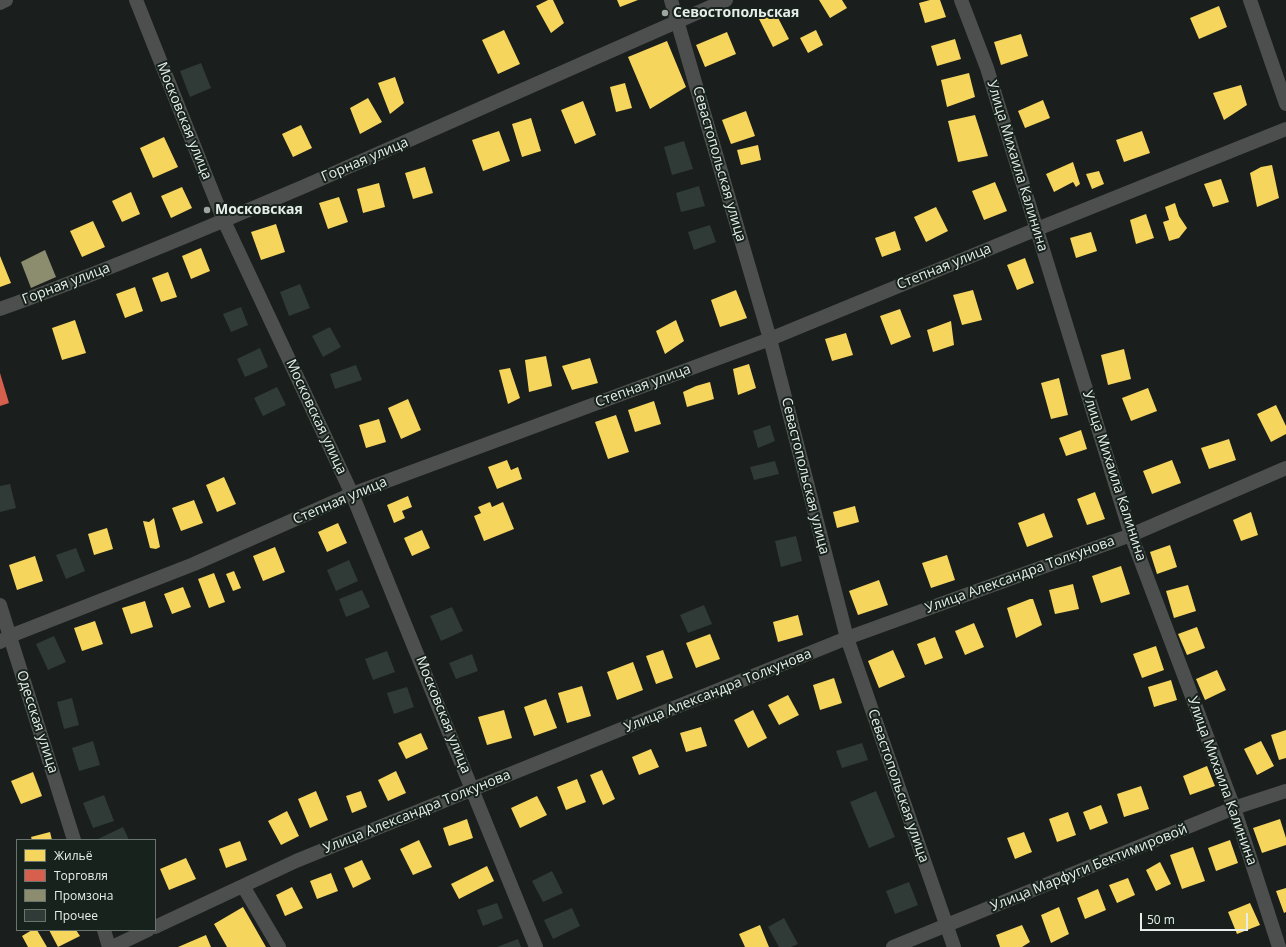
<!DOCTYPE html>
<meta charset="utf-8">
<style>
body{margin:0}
#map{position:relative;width:1286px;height:947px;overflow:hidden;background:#1a1f1d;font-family:"Open Sans",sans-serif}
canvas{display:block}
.legend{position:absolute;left:16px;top:839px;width:140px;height:92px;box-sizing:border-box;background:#17221d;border:1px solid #6a746f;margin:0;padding:5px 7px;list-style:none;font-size:12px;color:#e7eeea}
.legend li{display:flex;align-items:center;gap:8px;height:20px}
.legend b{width:20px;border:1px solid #6a746f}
.scale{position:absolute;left:1140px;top:913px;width:108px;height:18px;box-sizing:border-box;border:2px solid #e7eeea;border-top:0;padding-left:5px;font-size:12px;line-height:14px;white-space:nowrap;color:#e7eeea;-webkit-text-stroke:3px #17221d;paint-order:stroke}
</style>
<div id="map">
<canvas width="1286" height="947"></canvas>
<ul class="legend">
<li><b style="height:11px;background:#f6d55c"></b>Жильё</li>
<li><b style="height:11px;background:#d6604d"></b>Торговля</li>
<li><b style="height:11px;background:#8c8c6e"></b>Промзона</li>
<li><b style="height:11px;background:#303a36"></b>Прочее</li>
</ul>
<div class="scale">50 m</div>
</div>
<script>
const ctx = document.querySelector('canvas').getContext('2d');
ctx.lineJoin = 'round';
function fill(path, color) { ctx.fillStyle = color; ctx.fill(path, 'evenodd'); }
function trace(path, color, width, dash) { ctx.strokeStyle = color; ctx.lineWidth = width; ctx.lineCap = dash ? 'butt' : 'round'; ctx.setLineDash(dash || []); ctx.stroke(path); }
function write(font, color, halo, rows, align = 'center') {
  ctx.font = font + ' "Open Sans",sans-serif'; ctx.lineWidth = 4; ctx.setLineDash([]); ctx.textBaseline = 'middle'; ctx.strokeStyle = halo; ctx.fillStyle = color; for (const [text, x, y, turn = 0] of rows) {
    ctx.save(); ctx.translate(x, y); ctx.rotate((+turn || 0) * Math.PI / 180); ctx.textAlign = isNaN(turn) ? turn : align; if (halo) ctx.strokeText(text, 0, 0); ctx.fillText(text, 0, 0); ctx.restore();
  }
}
const homes = new Path2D(`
 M548,0H553L564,23L551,33L536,6Z
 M617,0H638L620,7Z
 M819,0H842L847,8L830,18Z
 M930,0H940L946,17L925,23L919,3Z
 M1219,6L1227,27L1199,39L1190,18Z
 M775,12L789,39L773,47L759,19Z
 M504,30L520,64L498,74L482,40Z
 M816,30L823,45L808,53L800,38Z
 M727,32L736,54L705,67L696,45Z
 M1021,34L1028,56L1001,65L994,42Z
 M955,39L961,59L937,66L931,46Z
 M667,41L686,87L650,109L628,57Z
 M969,73L975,97L947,107L941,80Z
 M395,77L404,103L390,114L378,83Z
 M625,83L632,108L616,112L610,87Z
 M1241,85L1247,105L1224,120L1213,93Z
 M368,98L382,122L360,134L350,108Z
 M1043,100L1050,118L1025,128L1018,111Z
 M583,101L596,135L575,144L561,110Z
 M746,111L755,136L731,144L722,120Z
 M975,115L988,156L958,162L948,121Z
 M531,118L541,151L522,157L512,124Z
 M301,125L312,148L293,157L282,134Z
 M499,131L510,161L483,171L472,140Z
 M1142,131L1150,153L1124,162L1116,140Z
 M164,137L178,167L153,178L140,148Z
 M758,145L761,160L741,165L737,150Z
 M1073,162L1080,184L1076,187L1073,182L1054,192L1046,174Z
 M1272,165L1279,198L1257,207L1250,173L1261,167Z
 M425,167L433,193L413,199L405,173Z
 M1099,171L1104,184L1092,189L1086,174Z
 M1221,179L1229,202L1213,207L1204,184Z
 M995,182L1007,211L984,220L972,191Z
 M379,183L385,207L363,213L357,189Z
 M182,187L192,208L171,218L161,196Z
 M131,192L140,214L122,222L112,201Z
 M339,197L348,222L328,229L319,203Z
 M1175,203L1179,216L1187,228L1179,238L1169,241L1163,222L1169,220L1165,207Z
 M936,207L948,231L926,242L914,217Z
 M1146,214L1154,238L1136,244L1130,220Z
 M93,221L105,247L82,257L70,231Z
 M276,224L285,252L261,260L251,232Z
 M895,231L901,250L882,257L875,238Z
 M1091,232L1097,251L1076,258L1070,238Z
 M201,248L210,271L191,279L182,256Z
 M0,256L11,283L0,287Z
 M1025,258L1034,283L1017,290L1007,265Z
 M168,272L177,297L161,302L152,278Z
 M135,287L143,311L125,318L116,294Z
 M736,290L747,318L720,327L711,300Z
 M973,290L982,320L962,325L953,295Z
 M900,309L911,337L891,345L880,316Z
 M75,320L86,353L62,360L52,328Z
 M676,320L684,341L665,354L656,331Z
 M951,321L954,345L933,352L927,330Z
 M846,333L853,355L832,361L825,339Z
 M1124,349L1131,379L1108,385L1101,355Z
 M546,356L552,386L529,392L525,360Z
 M590,358L598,383L572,390L562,366Z
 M749,364L756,388L738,395L733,369Z
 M510,368L520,398L508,404L499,370Z
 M1059,378L1068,415L1051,419L1041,383Z
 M710,382L714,399L687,407L683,392L696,386Z
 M1148,388L1157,411L1131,421L1122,398Z
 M408,399L421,430L401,439L388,408Z
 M654,401L661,424L635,432L628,410Z
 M1276,405L1286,426V434L1271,442L1257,414Z
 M616,415L629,452L608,459L595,422Z
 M379,419L386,442L366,448L359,425Z
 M1081,430L1087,449L1066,456L1059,438Z
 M1229,439L1236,460L1209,469L1201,448Z
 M507,460L511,470L518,467L522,479L497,489L488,467Z
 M1172,460L1181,483L1152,494L1143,471Z
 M224,477L236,504L217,512L206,485Z
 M1095,492L1105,519L1087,525L1077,499Z
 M408,496L412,507L402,511L405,518L394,523L387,505Z
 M194,500L203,523L181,531L172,508Z
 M490,502L492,507L503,502L514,529L484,541L474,516L481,513L478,507Z
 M855,506L859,522L837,528L833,512Z
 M1251,512L1258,535L1241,541L1233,520Z
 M1044,513L1053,537L1027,547L1018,523Z
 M154,518L160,547L156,549L150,548L143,521L149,522Z
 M338,523L347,543L327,552L318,532Z
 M107,528L113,549L94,555L88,534Z
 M422,530L430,548L412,556L404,538Z
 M1170,545L1177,567L1157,574L1150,552Z
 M275,547L285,572L263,581L253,556Z
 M947,555L955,580L931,588L922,563Z
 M35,556L43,581L17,590L9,565Z
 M1121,566L1130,594L1101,603L1092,576Z
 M234,571L241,588L233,591L226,574Z
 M214,573L225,602L209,608L198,579Z
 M879,580L888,605L858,615L849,591Z
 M1073,584L1079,609L1055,614L1049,590Z
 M1188,585L1196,611L1174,618L1166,591Z
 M183,587L191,607L172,614L164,594Z
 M1030,599H1033L1042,625L1016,638L1007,608Z
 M145,601L153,627L131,634L122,608Z
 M798,615L803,635L778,642L773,622Z
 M95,621L103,644L82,651L74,628Z
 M974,623L984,647L965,655L955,631Z
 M1197,627L1205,648L1187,655L1178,634Z
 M710,634L720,659L696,668L686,643Z
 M935,637L943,658L925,665L917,644Z
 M1156,646L1164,670L1142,678L1133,654Z
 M663,650L673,678L656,684L646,656Z
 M893,650L905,677L879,688L868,661Z
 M633,662L643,690L617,700L607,672Z
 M1217,670L1226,690L1205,700L1196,679Z
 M834,678L842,703L820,710L813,685Z
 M1171,680L1177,700L1154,707L1148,687Z
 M582,686L591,716L567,723L558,693Z
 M788,695L799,715L779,725L768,705Z
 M546,699L557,728L534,736L524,707Z
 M504,710L512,738L487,745L478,717Z
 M753,710L767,738L748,748L734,720Z
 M701,727L707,746L686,752L680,733Z
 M1286,730V758L1279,760L1271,735Z
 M421,733L428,749L406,759L398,743Z
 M1261,741L1274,766L1257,775L1244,749Z
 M651,749L659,767L639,775L632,757Z
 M1207,766L1215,786L1190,795L1183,776Z
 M602,770L615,799L603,805L590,775Z
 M396,771L406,793L388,801L378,780Z
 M33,772L42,796L21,804L11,781Z
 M577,779L586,802L566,810L557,787Z
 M1141,786L1149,809L1124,817L1117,794Z
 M316,791L328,820L310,828L298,799Z
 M361,791L367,807L352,813L346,796Z
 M537,796L547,815L520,828L511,808Z
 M1101,805L1108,823L1090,830L1083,812Z
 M287,811L299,836L281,845L268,821Z
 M1068,812L1076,835L1057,842L1049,819Z
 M467,819L473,838L449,846L443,828Z
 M1280,819L1286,838V845L1262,853L1253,828Z
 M50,832L52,840H32L31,837Z
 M1024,832L1032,852L1015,859L1007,838Z
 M419,840L432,867L413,875L400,849Z
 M1230,840L1238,863L1216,871L1208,848Z
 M240,841L247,860L226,868L219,849Z
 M1193,847L1205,881L1182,889L1170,855Z
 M186,858L196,879L169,890L160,869Z
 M362,860L371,879L353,888L344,868Z
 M1160,862L1171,884L1156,891L1146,870Z
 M487,866L494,881L459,899L451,884Z
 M331,873L338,891L317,899L310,881Z
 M1128,878L1135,895L1117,903L1109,885Z
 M292,887L303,908L285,916L276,895Z
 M1286,888V912L1284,913L1276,891Z
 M1098,889L1106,910L1085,919L1077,898Z
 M1250,903L1260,925L1237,934L1228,912Z
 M243,907L266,947H227L214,924Z
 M1059,907L1069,934L1051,943L1041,915Z
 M760,925L769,947H745L739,934Z
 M1022,925L1030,942L1022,947H1000L996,935Z
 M32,930H37L47,947H28L22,936Z
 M49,930H76L80,936L58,947Z
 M206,935L211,947H178Z`);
const shops = new Path2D(`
 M0,373L9,403L0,406Z`);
const industry = new Path2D(`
 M45,250L56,277L31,288L21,262Z`);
const building = new Path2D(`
 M201,63L211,88L190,97L180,71Z
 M684,141L693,169L672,175L664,147Z
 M699,186L705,206L681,212L676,193Z
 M710,225L716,242L694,250L688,232Z
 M300,284L310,308L289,316L280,292Z
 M241,307L248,325L231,332L223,314Z
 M330,327L341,347L323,357L312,336Z
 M260,348L268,367L245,377L237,359Z
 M356,365L362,380L335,389L330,374Z
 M277,387L286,405L263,416L254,398Z
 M770,425L775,441L758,448L753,431Z
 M775,461L779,474L754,480L750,467Z
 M10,484L16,508L0,512V486Z
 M796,536L802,561L781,567L775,541Z
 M76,548L85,571L66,579L56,555Z
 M349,560L358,581L336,591L327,570Z
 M362,590L370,607L346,617L339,599Z
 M704,605L712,624L688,633L680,615Z
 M452,607L463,631L441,641L430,616Z
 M54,636L66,662L48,670L36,644Z
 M387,651L395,672L373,680L365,659Z
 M472,654L478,671L456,679L449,663Z
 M407,687L414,707L394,714L387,693Z
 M72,698L79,725L64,729L57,702Z
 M93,741L100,765L79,771L72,748Z
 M862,743L868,760L842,768L836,751Z
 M876,791L895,837L869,848L850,802Z
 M104,795L114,821L93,828L83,803Z
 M123,827L129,840H98V839Z
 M552,871L563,893L543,902L532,881Z
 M909,882L918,905L895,914L886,891Z
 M497,903L503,918L483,926L477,910Z
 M572,908L580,926L553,939L544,920Z
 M784,918L798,944L791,947H779L768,927Z
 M518,939L521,947H497Z`);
const minor = new Path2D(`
 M136,0L224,221L352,494L536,947
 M671,0L770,339L847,638L954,947
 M961,0L987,68L1131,535L1234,808L1279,947
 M1250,0L1286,104
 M0,3L6,0
 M0,309C103,272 204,229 305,186C446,125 586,62 726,0
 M0,605L74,840
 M0,642L10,636L194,564L352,494L770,339L1037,229L1286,129
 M243,886L279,947
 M155,927L296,861L473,789L847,638L1131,535L1286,468
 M104,930L109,947
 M112,947L148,930
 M893,947L1234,808L1286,791`);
const markers = [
 [665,13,4,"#9fa6a2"],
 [207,210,4,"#9fa6a2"]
];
const poiNames = [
 ["Севостопольская",673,13],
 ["Московская",215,210]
];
const streetNames = [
 ["Московская улица",184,121,68],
 ["Горная улица",365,160,-23],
 ["Севастопольская улица",719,164,74],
 ["Улица Михаила Калинина",1017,166,73],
 ["Степная улица",944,267,-22],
 ["Горная улица",66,284,-21],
 ["Степная улица",643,386,-20],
 ["Московская улица",316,417,65],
 ["Севастопольская улица",805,476,76],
 ["Улица Михаила Калинина",1114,476,72],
 ["Степная улица",340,501,-23],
 ["Улица Александра Толкунова",1020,575,-20],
 ["Улица Александра Толкунова",718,691,-22],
 ["Московская улица",443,715,68],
 ["Одесская улица",37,722,72],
 ["Улица Михаила Калинина",1222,781,70],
 ["Севастопольская улица",898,786,71],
 ["Улица Александра Толкунова",417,812,-22],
 ["Улица Марфуги Бектимировой",1089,868,-22]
];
fill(homes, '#f6d55c');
fill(shops, '#d6604d');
fill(industry, '#8c8c6e');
fill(building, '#303a36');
trace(minor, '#4d4f4e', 14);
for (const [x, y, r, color] of markers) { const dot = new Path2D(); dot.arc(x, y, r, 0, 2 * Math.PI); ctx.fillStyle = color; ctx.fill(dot); trace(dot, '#17221d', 1.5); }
write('bold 14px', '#e7eeea', '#17221d', poiNames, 'left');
write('14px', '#e7eeea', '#17221d', streetNames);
</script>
